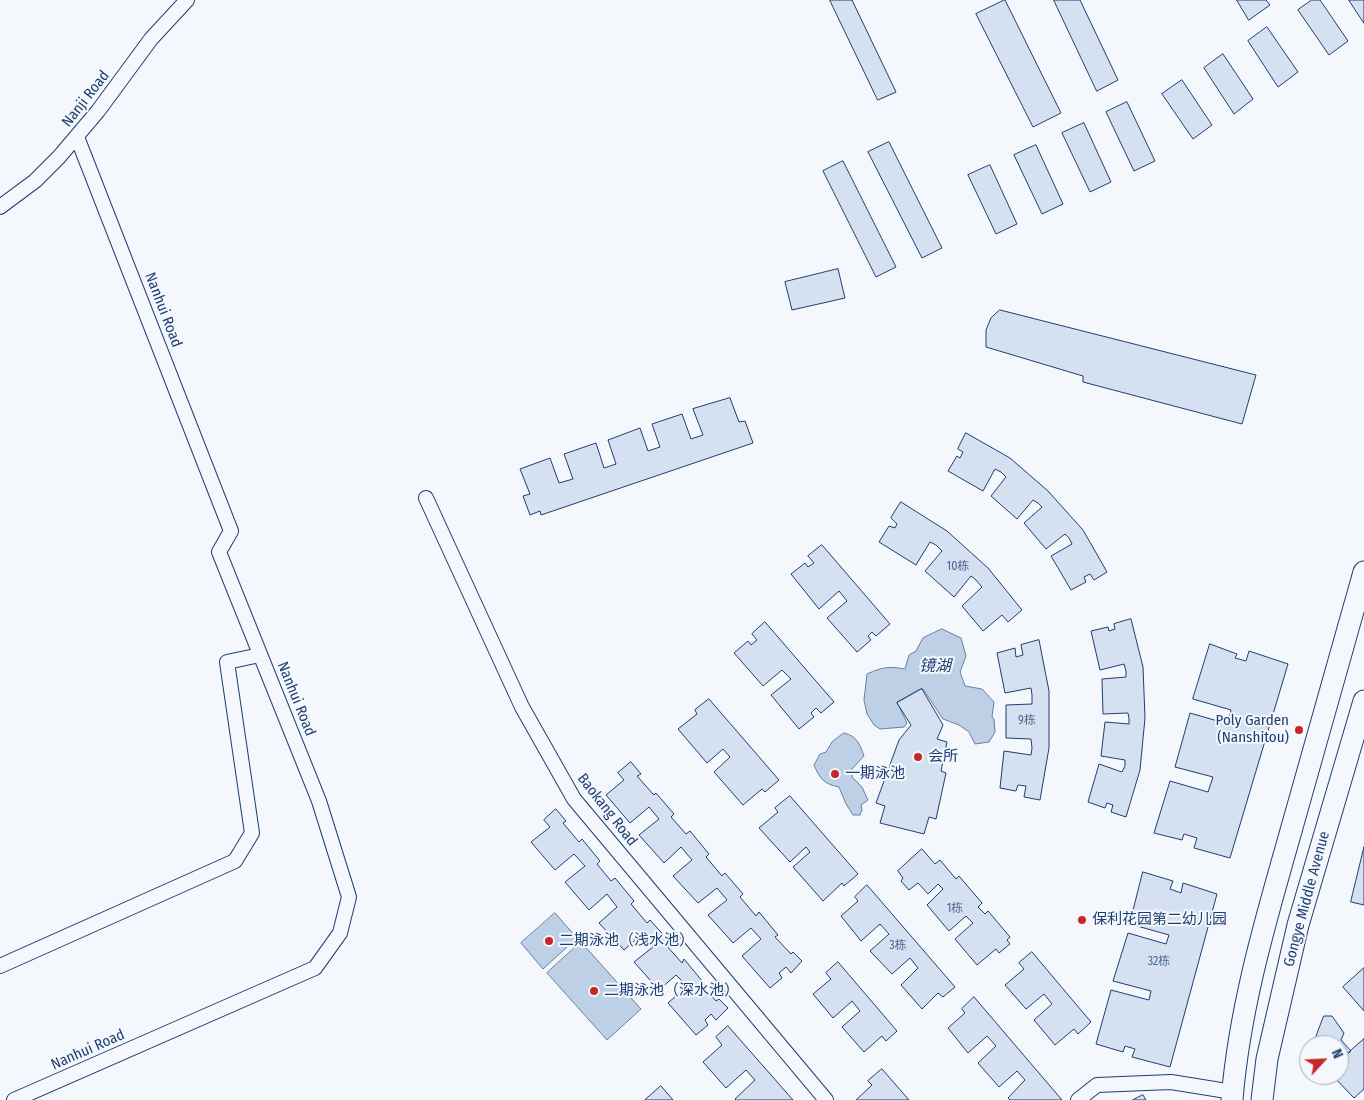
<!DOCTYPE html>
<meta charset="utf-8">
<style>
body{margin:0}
#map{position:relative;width:1364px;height:1100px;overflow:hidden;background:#f4f7fb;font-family:"Fira Sans Condensed",sans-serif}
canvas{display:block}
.north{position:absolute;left:1299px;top:1035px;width:50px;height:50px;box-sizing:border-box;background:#f4f7fb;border:1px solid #9eadc5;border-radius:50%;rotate:65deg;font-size:14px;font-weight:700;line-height:20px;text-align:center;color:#1d3f73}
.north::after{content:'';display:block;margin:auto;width:18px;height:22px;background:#c62828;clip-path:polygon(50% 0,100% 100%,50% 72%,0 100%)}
</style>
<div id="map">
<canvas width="1364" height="1100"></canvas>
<div class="north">N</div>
</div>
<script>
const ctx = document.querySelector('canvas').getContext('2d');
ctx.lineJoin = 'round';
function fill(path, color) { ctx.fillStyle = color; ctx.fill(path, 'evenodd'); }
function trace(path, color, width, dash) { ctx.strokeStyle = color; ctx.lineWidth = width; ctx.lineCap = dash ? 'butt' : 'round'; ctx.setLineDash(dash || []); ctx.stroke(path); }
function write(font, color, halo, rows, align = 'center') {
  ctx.font = font + ' "Fira Sans Condensed","Noto Sans SC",sans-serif'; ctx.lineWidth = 4; ctx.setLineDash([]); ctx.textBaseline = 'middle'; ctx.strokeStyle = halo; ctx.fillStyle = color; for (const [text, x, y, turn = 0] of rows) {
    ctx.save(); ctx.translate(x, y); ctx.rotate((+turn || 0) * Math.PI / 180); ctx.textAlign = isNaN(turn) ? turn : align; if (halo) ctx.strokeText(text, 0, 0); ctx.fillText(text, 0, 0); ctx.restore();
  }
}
const water = new Path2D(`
 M942,629L961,638L966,656L960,672L965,686L982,689L994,702L992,717L994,719L995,732L989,742L975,744L969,732L959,725L943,719L923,689H920L897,702L907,723L904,727L880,729L874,725L867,714L864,700L867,674C883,667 888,666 905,669L909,655L916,651L923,638Z
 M844,733C857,736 860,744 864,756L852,769V777L862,787L868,800L861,805L862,810L860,815H853L846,804L839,787C824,784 820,779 814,765L820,754L826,752L832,742Z
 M555,913L577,938L543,969L521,943Z
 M581,942L641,1009L607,1040L547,973Z`);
const building = new Path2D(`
 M830,0H852L896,92L878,100Z
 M1005,0L1061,113L1033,127L976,14Z
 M1054,0H1080L1118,80L1097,91Z
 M1237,0H1266L1270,5L1249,20Z
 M1312,0H1320L1348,41L1329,55L1298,10Z
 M1349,0H1364V23Z
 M1267,27L1298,72L1278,87L1248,41Z
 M1223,54L1253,99L1234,114L1204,68Z
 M1182,80L1212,125L1193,139L1162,94Z
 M1127,102L1155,161L1134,171L1106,112Z
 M1084,123L1111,182L1090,192L1062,133Z
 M889,142L942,248L922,258L868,152Z
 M1036,145L1063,204L1042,214L1014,155Z
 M843,161L896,267L876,277L823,171Z
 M990,165L1017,224L996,234L968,175Z
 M838,269L845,298L792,310L785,282Z
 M1000,310L1256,375L1242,424L1083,382V376L986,347V330L991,318Z
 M730,398L739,422L745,421L753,443L541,515L540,511L530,515L523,496L530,494L520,469L550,458L559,483L573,479L564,454L596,443L604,468L616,464L608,440L640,428L648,451L660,447L652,424L682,414L691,439L703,435L693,409Z
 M966,433L1010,458L1048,491L1083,530L1107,572L1094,580L1090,574L1084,577L1086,582L1071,590L1051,556L1072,544L1069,538L1065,534L1046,549L1024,523L1042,507L1038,503L1033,500L1017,519L991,496L1006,477L1001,472L995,469L983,491L948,471L957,456L960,458L963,452L958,449Z
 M901,502L947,531L988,568L1022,610L1008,622L1002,615L983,631L962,606L982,587L976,580L971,576L954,597L925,571L942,551L936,545L930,542L916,565L879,542L889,526L895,528L897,524L891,518Z
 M822,545L890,624L876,636L872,632L868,636L871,640L857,652L827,618L847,601L839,591L819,609L791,574L805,563L808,567L814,563L808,556Z
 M1131,619L1143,667L1145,718L1140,770L1126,817L1111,812L1113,805L1107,803L1105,808L1088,802L1099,764L1122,772L1125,766V760L1101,756L1105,722L1129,724V719L1128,713L1103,714L1102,679L1126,677V671L1124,664L1100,670L1091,631L1108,627L1109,631L1115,629L1114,624Z
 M765,622L834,702L821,713L816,708L811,713L814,717L799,729L771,695L791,679L782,670L763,686L734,653L748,641L751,645L757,640L752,634Z
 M1039,640L1049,691V748L1040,800L1024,797L1026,786L1018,785L1016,791L1000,788L1004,751L1031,755L1032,748L1031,739L1006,738V705L1032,704V695L1031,688L1005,693L997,653L1015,648L1016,657L1023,655L1021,645Z
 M1210,644L1237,654L1235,658L1246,661L1249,651L1288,664L1230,858L1194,848L1197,838L1184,834L1182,840L1154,833L1170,781L1208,792L1213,777L1175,767L1190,713L1228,724L1231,710L1193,699Z
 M922,689L943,725L937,739L947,742L941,771L946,773L936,819L929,817L924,834L880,823L885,806L876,803L899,740L911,725L897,703Z
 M709,699L779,780L765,792L762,789L743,805L714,772L730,757L723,749L707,763L678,729L697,714L695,710Z
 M631,762L641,774L637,776L654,795L656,793L674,814L671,817L686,834L690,831L709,854L706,857L722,876L725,873L743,894L740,897L756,916L759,912L778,935L775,937L791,954L793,952L802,961L791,973L786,967L779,973L782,978L770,988L742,956L761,939L751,928L733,943L708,915L727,900L717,888L698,903L673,876L692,860L681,847L664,863L639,835L659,819L649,807L630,823L606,795L624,780L618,773Z
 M790,796L858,874L844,886L842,883L823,901L793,867L810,852L806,847L790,862L759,828L778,812L775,808Z
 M556,809L566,821L563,823L579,842L582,839L600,861L597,864L611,881L615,878L634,901L631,904L647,923L650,920L669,941L665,944L682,963L684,959L703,982L701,984L716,1001L719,999L728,1008L716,1020L711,1014L705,1020L708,1025L696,1035L668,1003L687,986L676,975L659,990L634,962L653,947L642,934L624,950L599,923L617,907L607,894L589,910L565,882L585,866L574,854L555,870L531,842L550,827L544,820Z
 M1364,847V905L1351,902Z
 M922,849L935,864L940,860L956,879L959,876L982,903L978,907L985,914L988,911L1010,937L1007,940L1010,944L999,953L996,949L977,965L955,939L973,923L966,916L949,931L927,905L943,889L938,884L928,894L918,883L909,890L901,881L903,878L898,871Z
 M1143,872L1173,881L1170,889L1181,893L1183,883L1217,894L1170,1067L1132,1057L1135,1049L1125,1046L1123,1052L1096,1044L1111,990L1149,1000L1151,991L1113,981L1128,933L1166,944L1169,935L1130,924Z
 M867,885L955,987L943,997L938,993L922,1009L901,985L918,968L910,958L892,974L870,951L889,934L880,924L861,941L841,916L858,901L855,897Z
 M1032,952L1091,1022L1078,1034L1074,1029L1055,1045L1034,1020L1052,1004L1044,994L1026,1009L1005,985L1024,969L1019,963Z
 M838,962L897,1031L886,1041L882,1036L864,1052L842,1027L860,1011L852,1001L833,1018L813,994L831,979L826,973Z
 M1364,968V1011L1343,987Z
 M974,997L1062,1100H1010L1008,1098L1025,1080L1017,1071L999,1087L978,1063L996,1046L987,1036L968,1053L948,1028L965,1013L962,1009Z
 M1324,1016H1332L1344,1033L1341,1040L1351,1051L1339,1061V1045H1313Z
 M728,1026L793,1100H736L735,1099L755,1080L746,1070L726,1088L703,1062L722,1045L716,1037Z
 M1364,1039V1089L1354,1098L1332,1075H1339V1061Z
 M882,1069L909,1100H856L872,1085L868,1081Z
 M661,1086L673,1100H645Z
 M1143,1095L1146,1100H1133Z`);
const street = new Path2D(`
 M0,207L35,181L59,157L98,111L151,39L187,0
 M426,498L522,707L574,799L826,1100
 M0,966L235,861L252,833L227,662L260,655
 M14,1100L315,968L340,933L349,897L319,801L219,552L231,531L77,137
 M1078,1100L1097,1085L1171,1082L1233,1092`);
const primary = new Path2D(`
 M1232,1100C1239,1013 1263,929 1287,845C1312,754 1338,663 1364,572
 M1262,1100L1267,1059L1298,925L1364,701`);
const markers = [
 [1299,730,5,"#c62828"],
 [918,757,5,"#c62828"],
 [835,774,5,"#c62828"],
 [1082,920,5,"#c62828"],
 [549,941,5,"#c62828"],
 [594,991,5,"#c62828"]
];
const numberNames = [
 ["10栋",958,567],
 ["9栋",1027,721],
 ["1栋",955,909],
 ["3栋",898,946],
 ["32栋",1159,962]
];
const streetNames = [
 ["Nanji Road",86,99,-52],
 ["Nanhui Road",163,310,69],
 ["Nanhui Road",296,699,68],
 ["Baokang Road",607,810,52],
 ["Gongye Middle Avenue",1307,899,-75],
 ["Nanhui Road",88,1050,-24]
];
const poiNames = [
 ["Poly Garden",1289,721,"right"],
 ["(Nanshitou)",1289,738,"right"],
 ["会所",928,757],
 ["一期泳池",845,774],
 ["保利花园第二幼儿园",1092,920],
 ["二期泳池（浅水池）",559,941],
 ["二期泳池（深水池）",604,991]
];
const waterNames = [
 ["镜湖",935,667]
];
fill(water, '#bed0e5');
trace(water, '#687fa3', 1);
fill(building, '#d5e0f0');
trace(building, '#1d3f73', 1);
trace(street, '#1d3f73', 16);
trace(primary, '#1d3f73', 23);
trace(street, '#f4f7fb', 14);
trace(primary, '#f4f7fb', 21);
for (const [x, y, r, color] of markers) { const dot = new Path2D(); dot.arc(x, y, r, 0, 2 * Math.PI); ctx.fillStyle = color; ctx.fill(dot); trace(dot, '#f4f7fb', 2); }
write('12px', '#4b6792', null, numberNames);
write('15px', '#1d3f73', '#f4f7fb', streetNames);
write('15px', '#1d3f73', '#f4f7fb', poiNames, 'left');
write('italic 16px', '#1d3f73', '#f4f7fb', waterNames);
</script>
